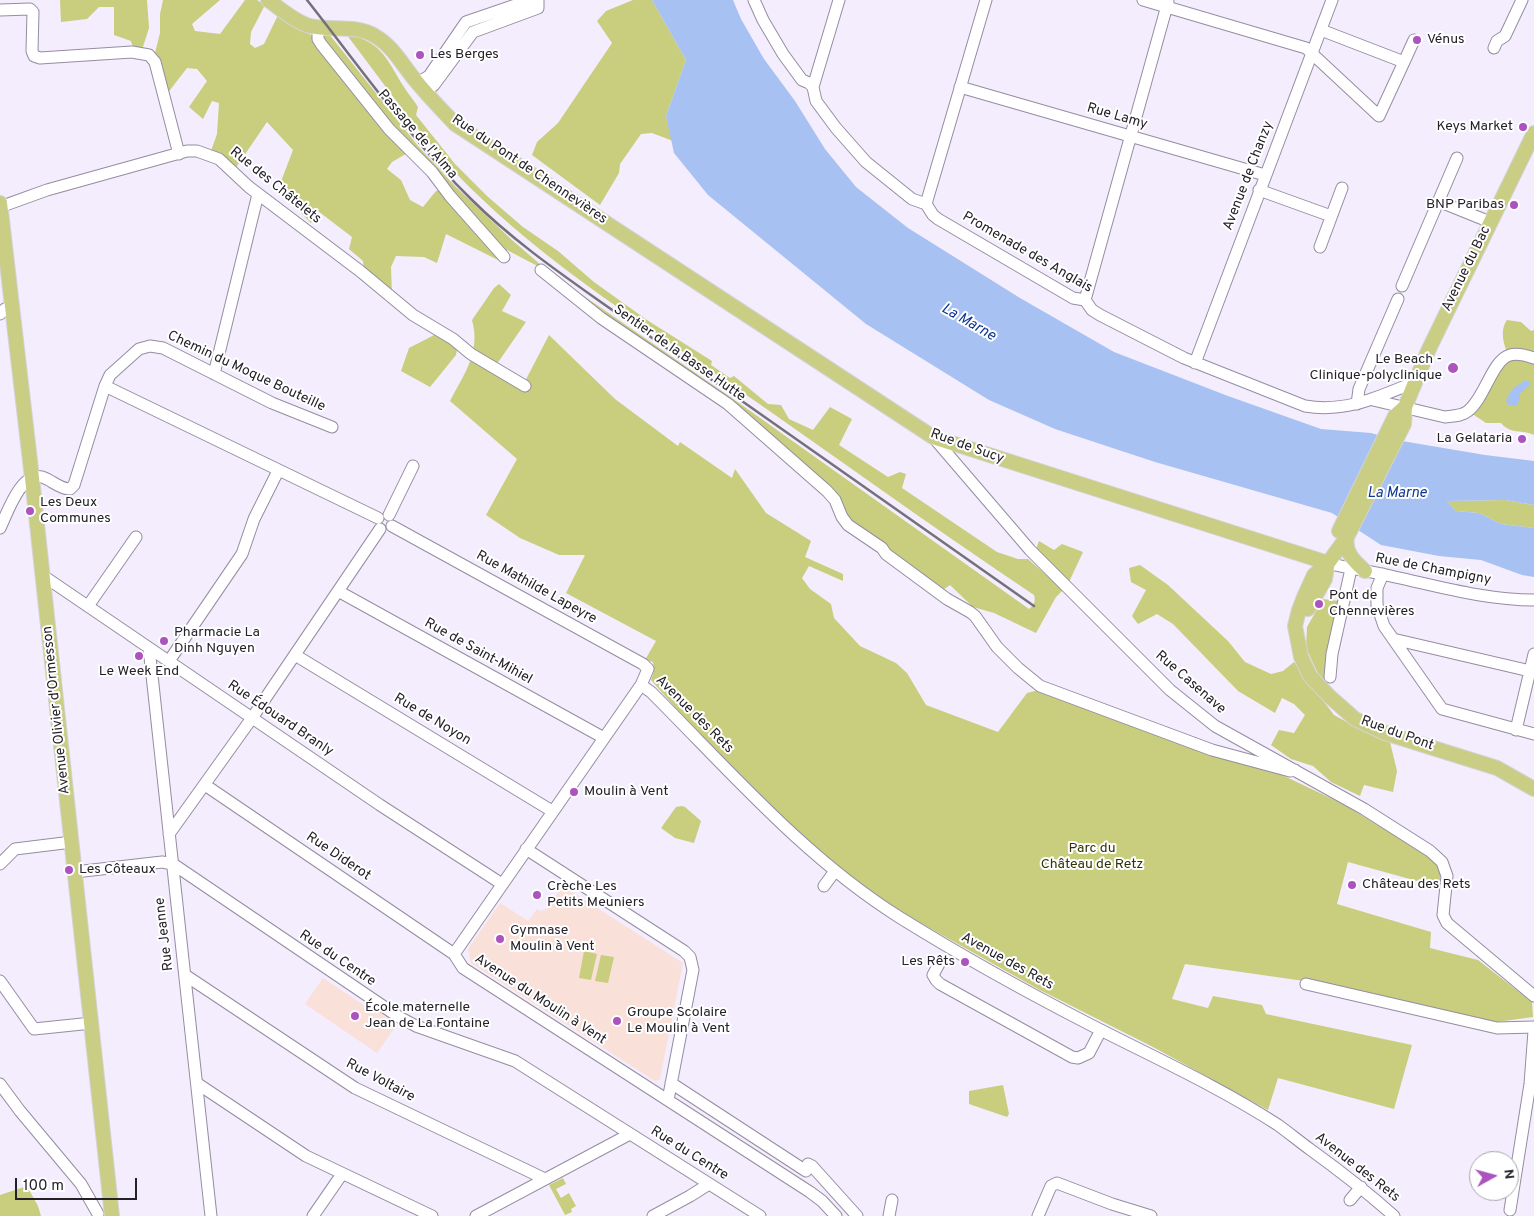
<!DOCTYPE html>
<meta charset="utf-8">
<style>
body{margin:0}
#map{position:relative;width:1534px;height:1216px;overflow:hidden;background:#f3edfd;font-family:Overpass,sans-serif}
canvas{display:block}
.north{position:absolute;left:1469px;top:1151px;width:50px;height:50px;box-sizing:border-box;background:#fff;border:1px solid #a7a6a9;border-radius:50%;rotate:83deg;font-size:14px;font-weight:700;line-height:20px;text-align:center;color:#242129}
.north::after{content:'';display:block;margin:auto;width:18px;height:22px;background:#ac53bf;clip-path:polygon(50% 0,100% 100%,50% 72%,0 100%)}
.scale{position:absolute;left:15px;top:1178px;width:122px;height:22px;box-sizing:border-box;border:2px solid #242129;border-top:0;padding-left:6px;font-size:15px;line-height:18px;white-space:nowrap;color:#242129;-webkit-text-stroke:4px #fff;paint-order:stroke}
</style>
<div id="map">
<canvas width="1534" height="1216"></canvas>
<div class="north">N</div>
<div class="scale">100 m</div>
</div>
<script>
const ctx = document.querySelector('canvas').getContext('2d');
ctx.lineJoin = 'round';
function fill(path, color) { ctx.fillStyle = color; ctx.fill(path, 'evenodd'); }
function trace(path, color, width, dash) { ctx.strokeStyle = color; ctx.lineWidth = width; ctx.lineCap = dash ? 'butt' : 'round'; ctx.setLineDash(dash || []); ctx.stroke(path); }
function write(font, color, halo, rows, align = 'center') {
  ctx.font = font + ' Overpass,sans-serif'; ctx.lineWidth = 4; ctx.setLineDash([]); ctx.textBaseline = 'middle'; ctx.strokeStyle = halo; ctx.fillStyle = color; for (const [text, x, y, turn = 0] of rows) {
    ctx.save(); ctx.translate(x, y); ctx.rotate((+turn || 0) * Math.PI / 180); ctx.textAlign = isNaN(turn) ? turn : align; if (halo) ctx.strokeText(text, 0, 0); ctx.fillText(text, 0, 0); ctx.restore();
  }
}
const education = new Path2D(`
 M563,886L683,963L660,1079L655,1081L471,963L468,949L500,903L528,921L537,909L540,911L547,909Z
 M323,978L377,1014L379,1010L398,1023L377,1053L305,1004Z`);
const green = new Path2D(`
 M60,0H147L149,28L142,50H134L131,41L114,35V7H99L87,19L61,22Z
 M163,0H220L192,24L195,31L220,34L245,0H257L265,5L251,32L250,44L255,48L264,44L278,15L314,37L322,34H329L418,146L456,187L512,240L549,272L739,403L1029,609C1034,605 1036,602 1034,595C932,527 833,455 732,385C647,327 558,271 483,200C431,152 389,90 346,34C352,36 359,37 365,40C386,50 392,69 404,87C408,94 414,100 418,107L416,115L455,164L487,196L523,227L558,251L594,282L647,320L712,361L711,365L730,378L734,376L768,404L781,405L789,419L813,430L830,407L852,419L839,445L888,477L900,472L906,474L902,488L997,552L1018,559H1028L1063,590L1056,597L1036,633L994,613L973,607L950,585L943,590L851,522L828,487L593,308L549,272L507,250L500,261L446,234L437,263L424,257L396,256L391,267L392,295L364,270L363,261L349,249L352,237L318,211L311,223L292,204L291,195L280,184L293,150L267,122L235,169L211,151L217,134L219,103L212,101L203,119L189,107L207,81L197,69L187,68L167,94L154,57L160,33V14ZM416,148L449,188L436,191L423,207L410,200L401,180L387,169L392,162Z
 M633,0H652L686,60L666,116L673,141L652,133L641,134L620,164L619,173L600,205L532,155L537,142L558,123L612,43L597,21L606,11Z
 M499,284L511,295L502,311L526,322L492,371L521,389L549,335L615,399L678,446L680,442L732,478L735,469L766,513L811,541L805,557L843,574V581L809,566L802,578L810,589L831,604L834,618L860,646L896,663L907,673L926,705L998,732L1027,693L1039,690L1259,764L1343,804L1430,857L1441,869L1439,887L1348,862L1337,904L1431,932L1430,948L1478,960L1532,1002L1533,1017L1497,1022L1304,981L1185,964L1172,999L1208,1008L1213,996L1262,1005L1266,1014L1412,1045L1394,1109L1278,1078L1268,1110L1153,1047L1038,989L901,912L867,890L796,831L696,731L651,680L654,671L653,662L645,660L656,641L566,593L585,555H559L520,538L486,515L517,459L450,401C464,374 481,352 472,320L494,288Z
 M1507,320L1521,322L1531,331L1534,330V435C1522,429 1511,435 1501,423H1486L1471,413L1499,366L1510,358C1504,347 1499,331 1507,320Z
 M440,332L458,344L456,355L430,387L401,371L409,348Z
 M1505,500L1534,505V528L1501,524L1479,513L1456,511L1447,501Z
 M1039,541L1054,550L1062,544L1083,552L1069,582L1036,549Z
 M1140,565L1168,585L1228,641L1245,662L1271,674L1283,671L1294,662L1334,715L1367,733L1390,742L1397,771L1393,792L1364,785L1360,796L1331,782L1313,766L1291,759L1271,745L1279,730L1294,733L1305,715L1294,704L1282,698L1275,713L1238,691L1173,624L1157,614L1138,624L1132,616L1146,590L1131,582L1129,568Z
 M1323,599L1339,601L1326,680L1319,676L1306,648L1307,627Z
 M682,806L685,807L701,821L694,843L675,838L661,828L676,807Z
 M584,951L597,954L591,980L579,978Z
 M601,955L614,957L608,983L595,981Z
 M1003,1085L1009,1114L1007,1117L969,1104V1091Z
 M563,1178L566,1184L556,1189L561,1198L569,1193L576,1206L571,1209L572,1212L565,1215L549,1185Z
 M27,1186L38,1206L41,1216H0V1195Z`);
const water = new Path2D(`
 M652,0H733L741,19L764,59L795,101L825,149L856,187L908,228L1020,298L1114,352L1228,396L1321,429L1371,433L1396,440L1485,455L1534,461V505L1505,500L1447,501L1456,511L1479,513L1501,524L1534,528V577L1522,575L1481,560L1439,556L1381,545L1332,513L1155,462L1055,429L989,400L866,324L708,195L674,153L666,116L686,60Z
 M1525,380L1529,381L1531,384L1520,394L1518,405L1511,406L1508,405L1506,400C1508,396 1511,389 1515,387C1519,384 1521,384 1525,380Z`);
const minor = new Path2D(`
 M754,0L763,20L783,54L802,80L809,83L813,87L816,101L836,128L866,162L912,199L926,204L933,215L938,219L1073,298L1085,300L1092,310L1100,315L1184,358L1305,406C1346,413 1378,397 1415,382
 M1143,0L1306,48L1379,116L1404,62L1321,30
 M0,10L30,9L33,12L32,51L34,56L40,58L132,52L149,55L155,62L179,154
 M318,27V39L321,44L389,129L432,172L450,196L504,257
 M1494,48L1497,41L1505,36L1522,0
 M1404,62L1414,40
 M417,83L429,76L466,22L530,0
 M813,87L839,0
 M960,87L1265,175
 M425,92L434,85L473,32L538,8V0
 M1259,190L1331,216
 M1438,201L1490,222
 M926,204L986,0
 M0,207L47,190L187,151H197L219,159L249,187L360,271L413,315L453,339L471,354L525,386
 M1320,247L1342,188
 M541,270L601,318L728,404L827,491L835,500L842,517L848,525L882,548L886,554L947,599L970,612L975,616L997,647L1018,668L1040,686L1212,750L1290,771L1295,770
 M1402,286L1457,158
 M1085,300L1168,2
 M0,314L5,309L12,306
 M1195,363L1332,0
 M214,374L258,194
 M105,386L378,518
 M1373,400L1445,417C1453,416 1462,416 1468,411C1485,398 1492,360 1510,355C1517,353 1528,356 1534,358
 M1357,404L1359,389L1398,299
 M933,437L1030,550L1170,690L1215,726L1364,809L1430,851L1442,862L1447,876L1443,915L1447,923L1534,996
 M389,515L413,466
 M392,526L643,664L648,669L641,685L454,954
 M0,528C7,514 21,471 42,477C52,480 59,489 70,489L74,485L105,386L110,375L139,349L150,346L163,348L272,403L332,427
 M1328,563C1350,569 1372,571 1395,577C1441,587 1487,600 1534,600
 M1383,574L1377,588V605L1384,626L1442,709L1534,734
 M42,575L380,805L502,884
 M338,591L604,738
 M88,606L136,537
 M1393,639L1534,672
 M149,648L211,1216
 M295,655L552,811
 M169,661L242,554L254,519L278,471
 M1330,677L1332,654L1351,569
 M641,685L651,692C730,771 804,857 899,917C960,955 1023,990 1087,1023C1151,1056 1218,1086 1278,1125C1289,1133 1300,1142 1311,1150C1340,1171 1367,1192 1394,1216
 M1516,730L1534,654
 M205,785L454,954L463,968L810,1192L822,1201L836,1216
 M169,834L252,718L380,529
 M526,849L684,951L690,957L693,970L668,1100
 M0,864L15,849L72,842
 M75,872L162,862L173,864L399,1017L416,1026L515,1061L760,1216
 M824,886L835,871
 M940,962L933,975L936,980L940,984L1072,1057L1078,1058L1089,1053L1101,1030
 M185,975L355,1088L545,1179
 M0,981L34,1029L92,1023
 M1306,984L1497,1028L1534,1027
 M671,1083L806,1171
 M0,1084L20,1111L81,1184L98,1214
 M198,1084L306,1156L432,1216
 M808,1164L812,1166L857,1216
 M1350,1200L1361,1187
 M1510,1210L1530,1084L1534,1031
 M313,1216L342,1174
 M476,1216L630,1134
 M653,1216L690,1196L709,1184
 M889,1216L892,1200
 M1038,1216L1051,1186L1057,1183L1112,1204L1151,1216`);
const major = new Path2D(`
 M268,0C281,9 295,22 310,26C331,31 356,24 375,36C393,46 403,66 416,81C428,96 442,110 455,124L933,437L1328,563
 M1534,133L1428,351L1405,407L1404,424L1347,537L1328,563L1314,575L1304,597L1299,610L1295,626L1301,657L1310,676L1329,696L1355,719L1385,733L1497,768L1534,789
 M0,203L32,478L112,1216
 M1339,531L1395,416L1405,407
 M1347,537C1344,552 1354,561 1365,571
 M1308,609L1325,579L1328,561`);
const rail = new Path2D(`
 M307,0C359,66 411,140 471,199C509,237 554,269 598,300L1034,606`);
const markers = [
 [1417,40,5,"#ac53bf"],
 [420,55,5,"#ac53bf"],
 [1523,127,5,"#ac53bf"],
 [1514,205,5,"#ac53bf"],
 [1453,368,6,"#ac53bf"],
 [1522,439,5,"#ac53bf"],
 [30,511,5,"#ac53bf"],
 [1319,604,5,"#ac53bf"],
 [164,641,5,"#ac53bf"],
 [139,656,5,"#ac53bf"],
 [574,792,5,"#ac53bf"],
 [69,870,5,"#ac53bf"],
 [1352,885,5,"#ac53bf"],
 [537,895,5,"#ac53bf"],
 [500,939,5,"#ac53bf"],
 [965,962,5,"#ac53bf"],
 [355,1016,5,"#ac53bf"],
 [617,1021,5,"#ac53bf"]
];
const poiNames = [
 ["Vénus",1427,40],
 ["Les Berges",430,55],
 ["Keys Market",1513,127,"right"],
 ["BNP Paribas",1504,205,"right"],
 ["Le Beach -",1442,360,"right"],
 ["Clinique-polyclinique",1442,376,"right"],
 ["La Gelataria",1512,439,"right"],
 ["Les Deux",40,503],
 ["Communes",40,519],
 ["Pont de",1329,596],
 ["Chennevières",1329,612],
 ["Pharmacie La",174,633],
 ["Dinh Nguyen",174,649],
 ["Le Week End",139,672,"center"],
 ["Moulin à Vent",584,792],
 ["Les Côteaux",79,870],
 ["Château des Rets",1362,885],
 ["Crèche Les",547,887],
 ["Petits Meuniers",547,903],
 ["Gymnase",510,931],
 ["Moulin à Vent",510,947],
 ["Les Rêts",955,962,"right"],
 ["École maternelle",365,1008],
 ["Jean de La Fontaine",365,1024],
 ["Groupe Scolaire",627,1013],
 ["Le Moulin à Vent",627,1029]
];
const streetNames = [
 ["Rue Lamy",1117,117,16],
 ["Passage de l'Alma",417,135,49],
 ["Rue du Pont de Chennevières",529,170,34],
 ["Avenue de Chanzy",1249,176,-69],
 ["Rue des Châtelets",275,186,39],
 ["Promenade des Anglais",1027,253,30],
 ["Avenue du Bac",1467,269,-64],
 ["Sentier de la Basse Hutte",679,354,35],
 ["Chemin du Moque Bouteille",246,372,25],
 ["Rue de Sucy",967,447,20],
 ["Rue de Champigny",1433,570,11],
 ["Rue Mathilde Lapeyre",536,588,29],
 ["Rue de Saint-Mihiel",478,652,29],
 ["Rue Casenave",1190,683,41],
 ["Avenue Olivier d'Ormesson",57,710,-96],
 ["Avenue des Rets",694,715,45],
 ["Rue Édouard Branly",280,719,34],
 ["Rue de Noyon",432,720,31],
 ["Rue du Pont",1397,734,20],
 ["Rue Diderot",338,857,34],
 ["Rue Jeanne",165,934,-97],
 ["Rue du Centre",337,959,34],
 ["Avenue des Rets",1007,962,29],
 ["Avenue du Moulin à Vent",540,1000,33],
 ["Rue Voltaire",380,1081,28],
 ["Rue du Centre",689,1154,32],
 ["Avenue des Rets",1357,1168,38]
];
const parkNames = [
 ["Parc du",1092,849],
 ["Château de Retz",1092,865]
];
const waterNames = [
 ["La Marne",968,323,30],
 ["La Marne",1397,494]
];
fill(education, '#f9e0d9');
fill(green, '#c8ce7d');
fill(water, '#a7c1f3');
trace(minor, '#958da0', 13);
trace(major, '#d3d3d4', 16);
trace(minor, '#fff', 11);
trace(major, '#cacd84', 14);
trace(rail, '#75717c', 2.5);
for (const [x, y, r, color] of markers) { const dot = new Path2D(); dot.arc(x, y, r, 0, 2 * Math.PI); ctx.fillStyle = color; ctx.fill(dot); trace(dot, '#fff', 2); }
write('14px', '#242129', '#fff', poiNames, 'left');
write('14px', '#242129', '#fff', streetNames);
write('14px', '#323307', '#fff', parkNames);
write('italic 15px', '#0f3792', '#fff', waterNames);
</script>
